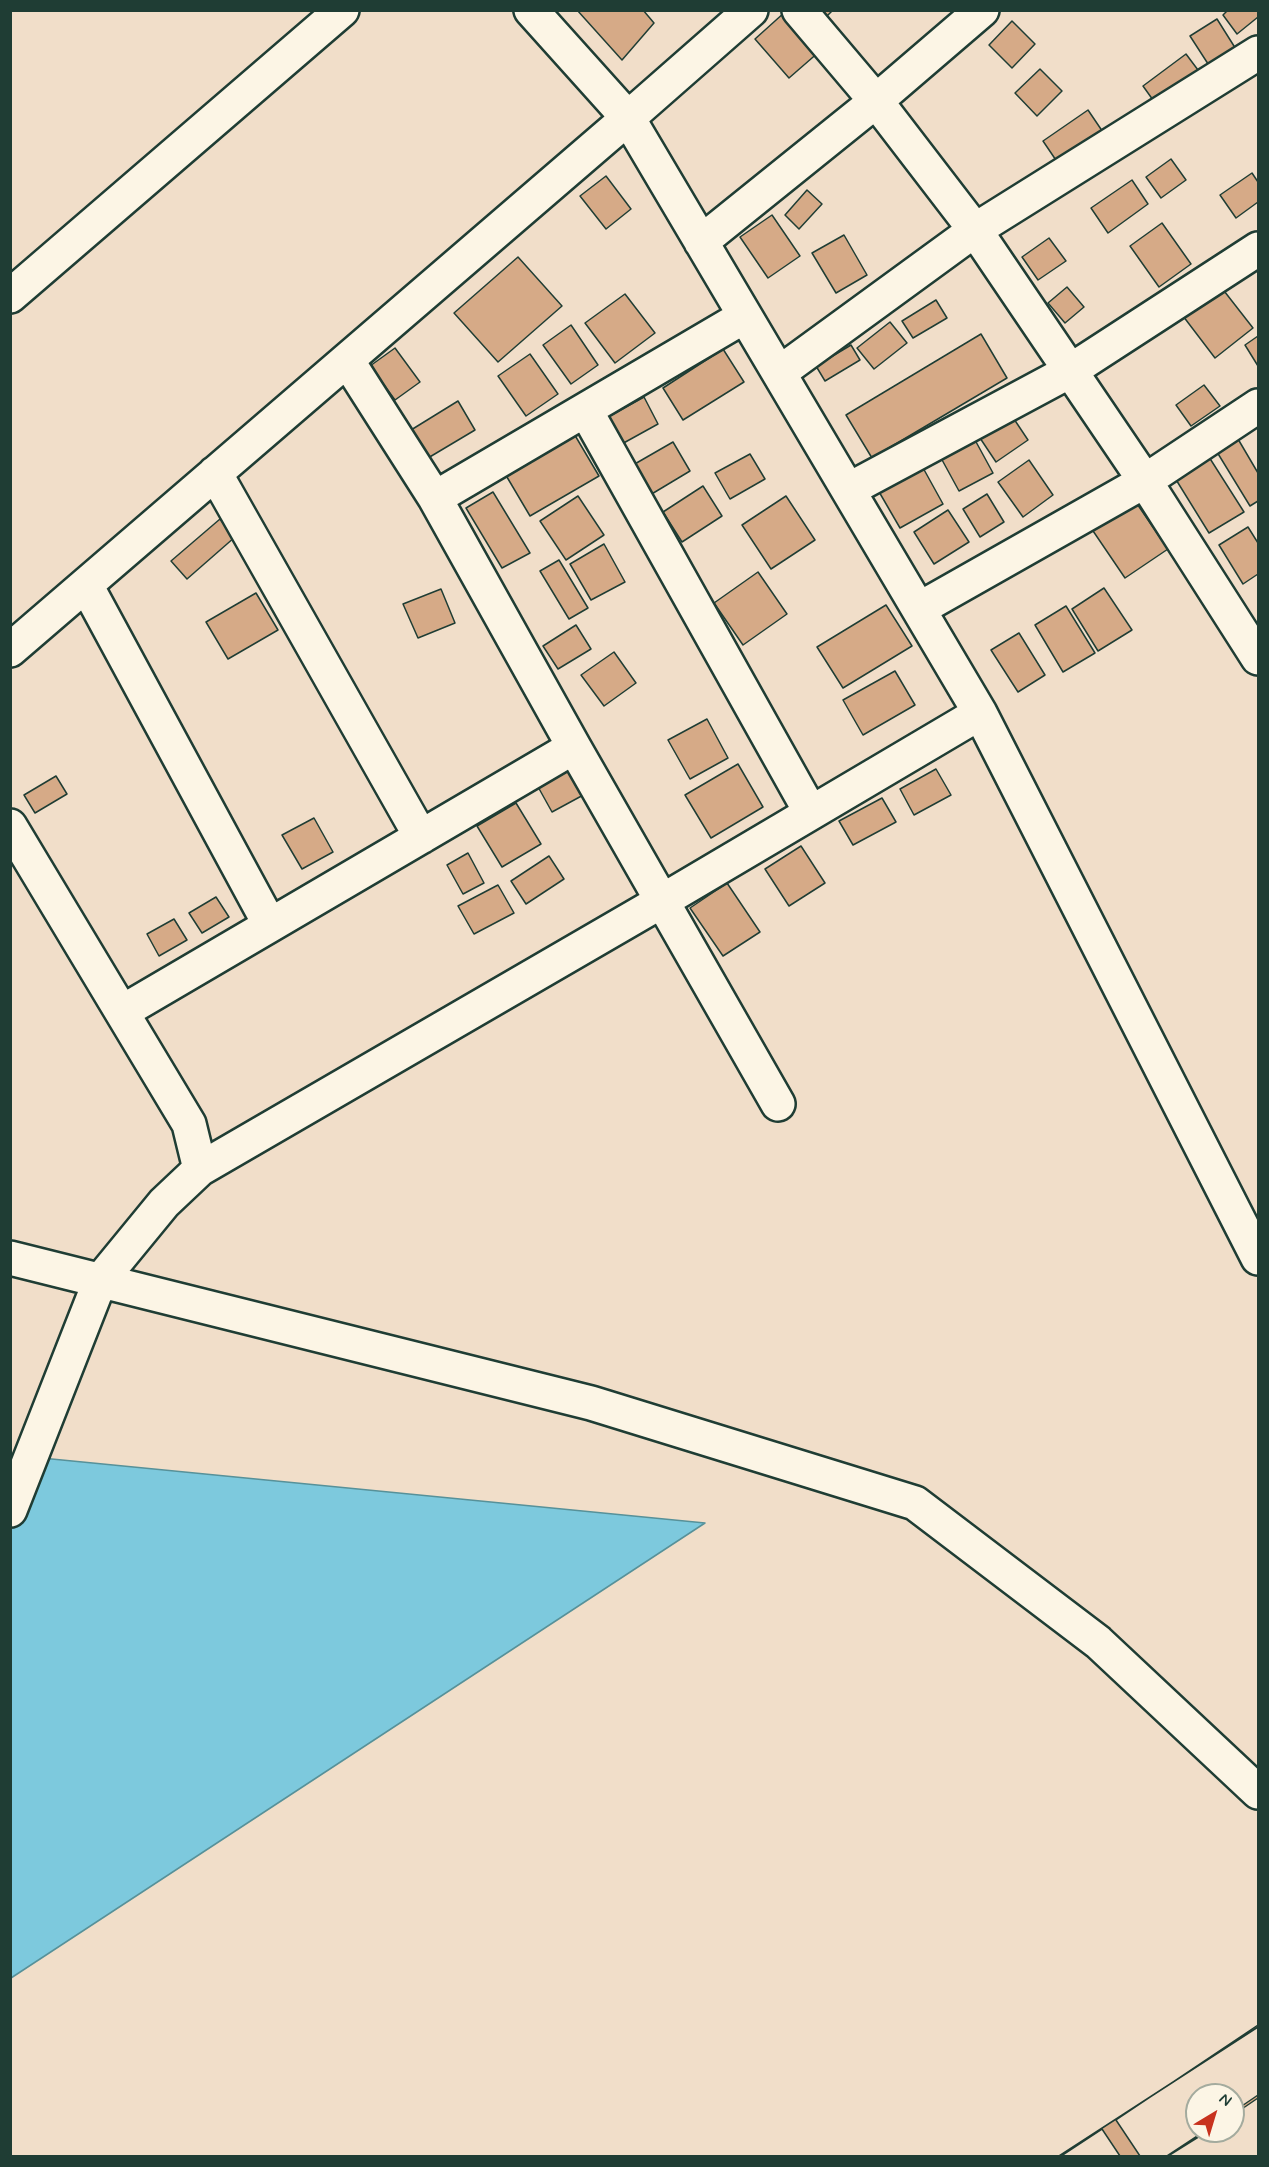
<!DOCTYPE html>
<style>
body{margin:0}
#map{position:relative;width:1269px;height:2167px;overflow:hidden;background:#f1dec9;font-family:Mynerve,sans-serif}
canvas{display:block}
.frame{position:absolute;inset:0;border:12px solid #1f3d34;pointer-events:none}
.north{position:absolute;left:1185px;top:2083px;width:60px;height:60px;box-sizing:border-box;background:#fcf5e5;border:2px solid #a4ab9e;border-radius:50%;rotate:38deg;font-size:16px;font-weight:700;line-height:24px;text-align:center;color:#1f3d34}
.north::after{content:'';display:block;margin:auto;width:21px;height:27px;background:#c8321e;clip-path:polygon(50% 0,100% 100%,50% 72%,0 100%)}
</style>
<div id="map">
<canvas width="1269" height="2167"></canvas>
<div class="frame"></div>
<div class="north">N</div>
</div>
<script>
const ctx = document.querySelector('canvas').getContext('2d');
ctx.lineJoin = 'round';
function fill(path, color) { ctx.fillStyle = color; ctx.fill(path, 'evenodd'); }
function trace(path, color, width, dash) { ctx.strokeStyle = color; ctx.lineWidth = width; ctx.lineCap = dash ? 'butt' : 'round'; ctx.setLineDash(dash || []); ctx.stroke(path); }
const water = new Path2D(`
 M11,1455L705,1523L11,1978Z`);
const building = new Path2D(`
 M577,10H643L654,23L622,60Z
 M821,10H833L827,16Z
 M1228,10H1258V17L1237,34L1223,15Z
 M785,12L820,51L789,78L755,39Z
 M1217,19L1239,54L1212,70L1190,36Z
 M1012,21L1035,44L1012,68L989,45Z
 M1186,54L1201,74L1158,107L1143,86Z
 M1040,69L1062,91L1037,116L1015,93Z
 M1088,110L1109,141L1064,172L1043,141Z
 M1171,159L1186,180L1161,198L1146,177Z
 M1252,173L1258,182V202L1236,218L1220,195Z
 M606,176L631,209L606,229L580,196Z
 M1132,180L1148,204L1108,233L1091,208Z
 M807,190L822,204L799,229L785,215Z
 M772,215L800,256L768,278L740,237Z
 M1162,223L1191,264L1159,287L1130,246Z
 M844,235L867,275L836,293L812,253Z
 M1049,238L1066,261L1038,280L1022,257Z
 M518,257L562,306L498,362L454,313Z
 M1067,287L1084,307L1065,323L1048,303Z
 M1221,287L1253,328L1215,358L1183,316Z
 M625,294L655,333L615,363L585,323Z
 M936,300L947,318L913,338L902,321Z
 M890,322L907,343L874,369L857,348Z
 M571,325L598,365L571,384L543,345Z
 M981,334L1007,378L872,458L846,415Z
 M1258,336V366L1245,345Z
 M851,345L860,360L825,381L816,366Z
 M395,348L420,382L395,400L370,366Z
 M723,349L744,382L683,420L663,388Z
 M530,354L558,394L526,416L498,376Z
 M1204,385L1220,406L1191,426L1176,405Z
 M644,397L658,424L620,445L606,418Z
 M458,401L475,430L428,458L411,430Z
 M1006,407L1028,440L996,462L974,429Z
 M573,432L599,476L530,516L504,472Z
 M1238,439L1258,473V501L1250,506L1217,452Z
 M975,440L993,473L959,491L941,458Z
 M673,442L690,471L650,495L633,465Z
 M750,454L765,479L730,499L715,473Z
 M1209,457L1244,512L1209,533L1175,478Z
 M1029,460L1053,495L1023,517L998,482Z
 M922,466L943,504L900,528L878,490Z
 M703,486L722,516L682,542L663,512Z
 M493,492L530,553L502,568L466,508Z
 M987,494L1004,522L980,537L963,509Z
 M1131,495L1168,549L1125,578L1089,525Z
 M578,496L604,535L566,560L540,521Z
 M786,496L815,540L771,569L742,525Z
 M948,510L969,542L934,564L914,532Z
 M220,519L235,537L187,579L171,561Z
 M1248,527L1258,543V574L1243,584L1219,545Z
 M604,544L625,582L591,600L570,564Z
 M559,560L588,608L569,619L540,571Z
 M758,572L787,614L743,645L714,603Z
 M1104,588L1132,630L1098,651L1072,609Z
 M441,589L455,623L418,638L403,604Z
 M256,593L278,630L228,659L206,622Z
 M886,605L912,646L843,688L817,647Z
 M1066,606L1095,653L1063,672L1035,625Z
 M576,625L591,649L558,669L543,646Z
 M1019,633L1045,675L1018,692L991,650Z
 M614,652L636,683L604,706L581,675Z
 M895,671L915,705L863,735L843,700Z
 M707,719L728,758L690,779L668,740Z
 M738,764L763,807L711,838L685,795Z
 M572,766L587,793L552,812L537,785Z
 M936,769L951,795L914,815L900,789Z
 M56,776L67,794L35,813L24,795Z
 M882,798L896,822L853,845L839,821Z
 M516,803L541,844L502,867L477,826Z
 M314,818L333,852L302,869L282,835Z
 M801,846L825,883L789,906L765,869Z
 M468,853L484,883L463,894L447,865Z
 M549,856L564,879L526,904L511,881Z
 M727,883L760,932L723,956L690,908Z
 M498,885L514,913L474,934L458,906Z
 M216,897L229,917L202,933L189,913Z
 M174,919L187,940L159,956L147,934Z
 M1258,2025V2095L1233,2112V2095H1197V2131H1205L1167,2156H1140L1116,2120Z
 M1258,2027V2098L1233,2115V2095H1197V2131H1208L1168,2156H1059Z
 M1102,2129L1120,2156H1061Z`);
const minor = new Path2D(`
 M751,10L628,118L980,713L1258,1258
 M799,10L876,101L975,230L1145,481L1258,658
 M701,242L876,101L982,10
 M10,296L342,10
 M745,316L435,498L574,747L778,1104
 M347,360L435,498
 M779,373L975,230L1258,53
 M586,411L810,811
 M215,473L421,837
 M848,490L1070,371L1258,249
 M86,585L270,925
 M919,609L1145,481L1258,406
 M10,650L628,118L531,10
 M10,826L189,1124L200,1169L164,1203L100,1281L10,1510
 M122,1012L574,747
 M200,1169L662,901L980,713
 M10,1258L591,1403L915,1503L1098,1642L1258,1792`);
fill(water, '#7dc9dd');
trace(water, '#579199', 1.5);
fill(building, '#d6aa87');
trace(building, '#1f3d34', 1.5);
trace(minor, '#1f3d34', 38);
trace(minor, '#fcf5e5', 33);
</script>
